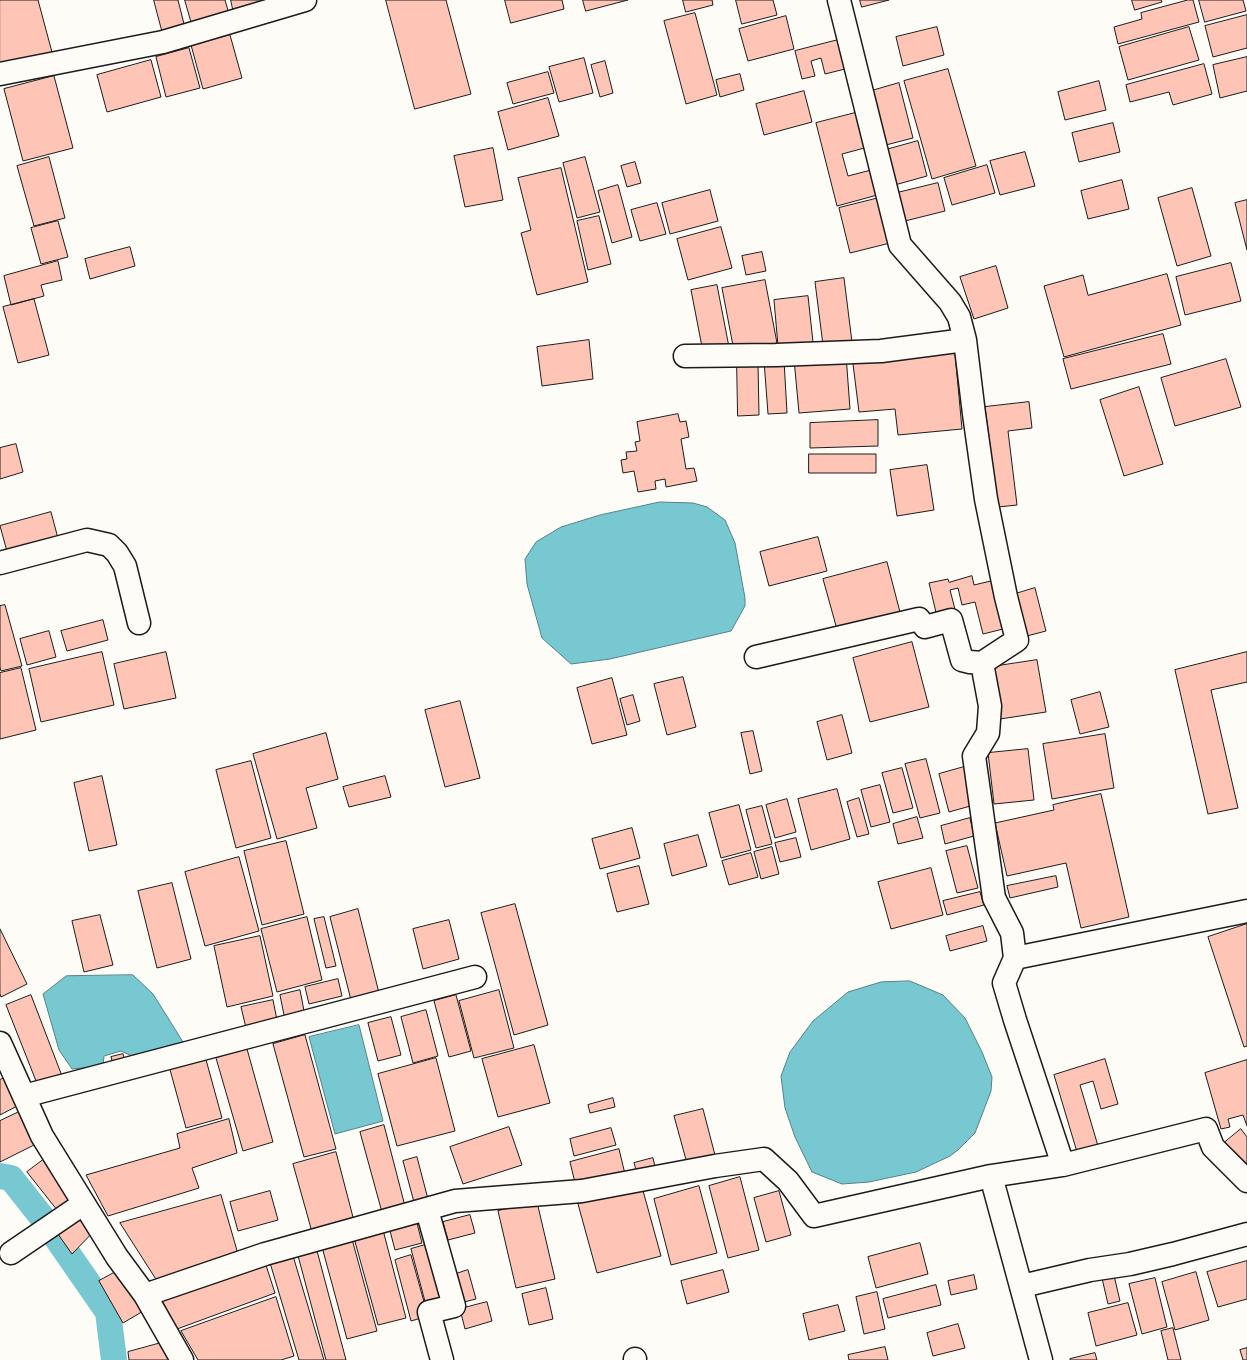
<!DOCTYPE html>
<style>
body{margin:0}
canvas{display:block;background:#fdfcf7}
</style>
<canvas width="1247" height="1360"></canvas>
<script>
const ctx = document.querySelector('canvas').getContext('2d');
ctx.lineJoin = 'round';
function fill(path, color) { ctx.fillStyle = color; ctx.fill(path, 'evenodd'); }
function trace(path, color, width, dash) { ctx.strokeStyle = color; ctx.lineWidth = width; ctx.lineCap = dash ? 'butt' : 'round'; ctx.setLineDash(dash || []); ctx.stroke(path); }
const water = new Path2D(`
 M660,502L693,503L707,507L725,520L735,543L745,598V606L731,631L610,659L571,664L542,638L527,584L525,559L536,542L561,527L600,515Z
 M133,975L153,994L183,1042L132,1056L121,1051L104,1056L103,1066L72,1069L59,1050L43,994L66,976Z
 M910,981L943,995L965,1018L982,1052L992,1077L991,1091L975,1133L958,1150L950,1156L916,1172L869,1182L842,1184L812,1172L795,1137L785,1108L781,1076L790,1052L813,1021L848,992L881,982Z
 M359,1025L383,1121L335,1134L309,1037Z`);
const canal = new Path2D(`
 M0,1176L11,1178L45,1221L108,1312L114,1360`);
const building = new Path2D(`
 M0,0H38L53,56L0,70Z
 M154,0H178L185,28L163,34Z
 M185,0H225L229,14L192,24Z
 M231,0H267L233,9Z
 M386,0H446L471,94L415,109Z
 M505,0H562L564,9L511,23Z
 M583,0H628L586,11Z
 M683,0H712L713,5L686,12Z
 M736,0H773L777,15L742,24Z
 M860,0H889L862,7Z
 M1132,0H1161L1162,2L1135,10Z
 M1188,0H1193L1199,22L1118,44L1114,27L1142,19L1141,13Z
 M1199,0H1243L1246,11L1205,22Z
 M695,13L717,95L686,104L664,21Z
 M1247,15V48L1213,57L1205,26Z
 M786,16L794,49L748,61L739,29Z
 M937,27L944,55L903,66L896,37Z
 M1189,27L1199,60L1128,80L1119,47Z
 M230,35L242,78L203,89L191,45Z
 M846,38L853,67L825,74L821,58L811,61L815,76L802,79L795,51Z
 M189,48L200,88L166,97L156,57Z
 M1247,57V91L1220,98L1213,65Z
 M584,58L593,93L559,102L549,67Z
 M151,60L161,97L107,112L97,75Z
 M605,61L613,93L600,97L591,65Z
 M1204,64L1212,94L1173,105L1169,92L1130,102L1126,85Z
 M948,69L976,166L932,179L904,81Z
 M548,72L554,93L513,104L507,83Z
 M740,74L744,90L720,97L716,80Z
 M54,76L73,148L23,161L4,89Z
 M1099,81L1106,110L1065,120L1058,92Z
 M899,83L913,138L882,146L868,92Z
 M804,91L812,122L764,135L756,104Z
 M548,98L559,136L508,150L498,112Z
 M863,111L872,146L842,154L848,176L875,169L881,194L837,206L816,123Z
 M1113,123L1120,152L1079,162L1072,133Z
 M918,141L927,176L891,186L882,151Z
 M493,148L503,200L465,207L454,156Z
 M1025,152L1035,186L1000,195L990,161Z
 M49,157L65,218L34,226L17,166Z
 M585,157L600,212L577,218L563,163Z
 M635,162L641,183L627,187L621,166Z
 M987,165L995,193L952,205L944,178Z
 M561,168L588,282L537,295L521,233L531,230L518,178Z
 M1122,180L1129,209L1088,219L1081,191Z
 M938,183L945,211L905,221L897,193Z
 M618,185L632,237L612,243L598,191Z
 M1192,188L1211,256L1177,266L1158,198Z
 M710,190L718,221L670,234L662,203Z
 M879,198L890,243L850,253L839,208Z
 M1247,200V250L1235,203Z
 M657,203L666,234L640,241L631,210Z
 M599,216L611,264L588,270L577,221Z
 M58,221L68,257L41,264L31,228Z
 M721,227L732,268L688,280L677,239Z
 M130,247L135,266L90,279L85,259Z
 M762,252L766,271L746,275L742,256Z
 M58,261L62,280L41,285L44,296L11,305L4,276Z
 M1231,263L1241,301L1185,315L1176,277Z
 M996,266L1008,308L974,319L960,277Z
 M1167,274L1181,325L1064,357L1044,286L1083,275L1088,295Z
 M844,278L852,342L823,345L815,282Z
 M765,280L777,343L734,351L722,288Z
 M717,285L729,347L703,352L691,290Z
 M808,296L813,342L778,346L774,300Z
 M34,299L49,355L18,363L3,307Z
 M1163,334L1171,364L1071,389L1063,359Z
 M589,340L593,379L542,386L537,347Z
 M955,353L962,429L898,435L895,409L859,412L853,364Z
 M846,355L850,409L799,413L794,359Z
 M1226,359L1241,407L1175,426L1161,378Z
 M784,360L787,413L768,414L764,361Z
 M737,363H758L759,415L738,416Z
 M1139,387L1163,464L1124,476L1100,400Z
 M1029,402L1032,428L1008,431L1017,505L998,507L985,407Z
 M678,414L680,422L686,421L689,437L681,439L686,469L694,468L697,481L666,487L665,479L655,481L656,489L638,492L634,471L623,473L621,460L627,459L626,452L637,451L635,442L640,441L637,422Z
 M878,420V446L810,448V423Z
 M16,444L23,472L0,479V448Z
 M809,454H876V473H809Z
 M927,465L934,510L897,516L890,470Z
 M51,512L59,542L8,555L0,526Z
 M818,537L827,571L769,586L760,552Z
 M887,562L901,616L838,633L823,579Z
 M972,576L974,585L995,580L1007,628L983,634L975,602L962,605L958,588L950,590L957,617L938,621L929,583L948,579L949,582Z
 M1035,588L1046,631L1023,637L1012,595Z
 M5,605L22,666L1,671L0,667V606Z
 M103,620L108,640L67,651L61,631Z
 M49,631L56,657L27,665L20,639Z
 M912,642L929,707L870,722L853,658Z
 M102,652L114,705L41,722L29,669Z
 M166,652L176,698L124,709L114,664Z
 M1247,652V682L1211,690L1238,808L1208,814L1175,670Z
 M1037,660L1046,712L1000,719L991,667Z
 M21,668L36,730L0,739V673Z
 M683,677L696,727L667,735L654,684Z
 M612,678L627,735L592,744L577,688Z
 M1100,692L1109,727L1080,734L1071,700Z
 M633,695L640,721L627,725L620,699Z
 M460,701L480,778L445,787L425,710Z
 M842,715L852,753L827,760L817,722Z
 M753,731L762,771L750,774L741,733Z
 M326,733L338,779L306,788L317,828L277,839L253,754Z
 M1105,734L1114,788L1052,799L1043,744Z
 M1028,749L1034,800L994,804L988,753Z
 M926,759L940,813L920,818L905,764Z
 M251,761L271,838L236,848L216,770Z
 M964,767L974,805L949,812L939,774Z
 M902,768L913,808L893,813L882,773Z
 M102,776L117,845L89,851L74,783Z
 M385,776L391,797L349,807L343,787Z
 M880,785L890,822L871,827L861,790Z
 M837,789L850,839L811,850L798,799Z
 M1101,794L1129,917L1081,928L1066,863L1007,876L995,823L1054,810L1053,805Z
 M859,798L869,834L857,837L847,802Z
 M787,799L796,832L775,838L766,805Z
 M739,805L751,850L721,858L709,813Z
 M762,806L772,844L756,848L746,810Z
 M917,817L923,838L898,844L893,824Z
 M970,818L974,836L945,844L941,826Z
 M632,828L640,858L600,869L592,839Z
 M698,835L707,866L672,876L664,844Z
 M796,838L801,857L780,862L775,843Z
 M286,841L304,914L262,925L244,851Z
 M967,846L978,888L957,893L946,851Z
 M772,847L779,874L761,879L754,852Z
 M751,853L758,877L729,885L722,861Z
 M239,857L259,931L205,946L185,872Z
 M639,866L649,904L617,912L607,874Z
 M931,868L943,915L891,929L878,882Z
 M1056,876L1058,887L1010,898L1007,886Z
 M172,883L191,959L157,968L138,891Z
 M980,892L984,905L947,915L943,901Z
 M515,904L548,1025L514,1035L481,913Z
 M358,909L379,993L351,1000L330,917Z
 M100,915L113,965L84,972L72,921Z
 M307,917L322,980L277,992L261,929Z
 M324,917L336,966L326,968L314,919Z
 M449,920L459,959L423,969L413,929Z
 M1247,924V1046L1244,1047L1208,937Z
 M983,926L987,941L950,951L946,936Z
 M0,929L27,984L1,997L0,994Z
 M260,936L273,996L227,1007L214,946Z
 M338,979L342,996L309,1004L305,987Z
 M300,990L305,1016L285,1020L280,995Z
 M499,990L514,1048L474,1058L459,1001Z
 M31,995L62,1076L38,1086L6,1005Z
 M456,995L471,1051L449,1057L434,1001Z
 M273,1000L278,1025L247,1032L241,1007Z
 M426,1010L438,1056L413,1063L401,1017Z
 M391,1017L401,1055L378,1061L368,1023Z
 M305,1035L336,1149L304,1157L273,1044Z
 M534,1045L550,1103L498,1117L482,1059Z
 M247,1049L273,1142L243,1151L216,1058Z
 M123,1054L125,1062L113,1064L111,1057Z
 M205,1056L222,1118L186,1128L169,1066Z
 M436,1058L455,1131L397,1146L378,1074Z
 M1105,1059L1118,1104L1101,1109L1093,1081L1080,1085L1098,1146L1077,1152L1054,1075Z
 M1247,1060V1126L1243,1115L1228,1119L1230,1127L1221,1129L1205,1073Z
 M7,1076L21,1104L0,1115V1080Z
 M613,1098L615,1107L590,1113L588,1105Z
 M703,1109L716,1159L688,1167L674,1116Z
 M19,1112L36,1144L0,1162V1121Z
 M229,1119L237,1153L192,1168L199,1188L108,1216L86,1175L180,1148L177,1134Z
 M384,1125L406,1210L383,1216L360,1132Z
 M509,1127L522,1165L463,1184L450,1147Z
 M611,1128L616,1145L574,1156L570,1139Z
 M1241,1129L1247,1137V1163L1243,1166L1224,1143Z
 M619,1149L625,1174L576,1187L570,1162Z
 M336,1152L354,1221L312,1232L293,1164Z
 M417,1157L429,1203L415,1206L403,1161Z
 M653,1158L656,1171L638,1176L634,1163Z
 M43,1160L76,1203L61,1215L27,1172Z
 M740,1177L759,1250L728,1258L709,1186Z
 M699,1186L717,1253L671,1265L654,1199Z
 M642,1187L661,1256L597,1273L578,1204Z
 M270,1191L278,1220L238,1231L230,1202Z
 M779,1191L791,1235L766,1242L754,1198Z
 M221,1195L240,1261L159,1284L120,1223Z
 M537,1202L555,1279L516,1288L498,1211Z
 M81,1208L96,1229L72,1254L53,1227Z
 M470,1215L475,1233L448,1240L443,1222Z
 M416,1219L422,1243L395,1250L389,1227Z
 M383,1230L406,1318L378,1325L354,1238Z
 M352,1239L377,1331L347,1339L322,1247Z
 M432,1243L448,1303L427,1309L411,1249Z
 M920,1243L928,1274L876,1288L868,1257Z
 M316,1247L346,1360H326L297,1252Z
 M291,1249L324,1360H299L268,1256Z
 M411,1255L428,1316L411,1321L395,1260Z
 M264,1259L275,1293L177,1329L159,1295Z
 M1247,1261V1299L1218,1307L1207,1272Z
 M121,1269L145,1310L123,1323L99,1281Z
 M468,1270L476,1299L460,1303L453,1275Z
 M723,1270L729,1292L687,1304L681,1281Z
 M1113,1271L1120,1301L1108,1304L1101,1274Z
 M1196,1272L1209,1320L1175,1330L1162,1282Z
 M974,1275L977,1289L951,1295L948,1281Z
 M1155,1278L1167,1327L1142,1334L1129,1284Z
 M936,1285L941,1305L888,1318L883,1299Z
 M546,1288L553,1319L529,1325L522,1294Z
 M877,1292L885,1329L864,1334L856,1297Z
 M276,1297L294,1356L281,1360H198L181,1331Z
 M487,1302L492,1321L465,1329L460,1309Z
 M1128,1303L1137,1335L1096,1346L1088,1313Z
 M838,1305L845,1331L809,1340L803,1314Z
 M958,1324L965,1348L933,1356L927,1333Z
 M1173,1328L1181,1360H1168L1161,1331Z
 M161,1343L172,1360H129L128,1352Z
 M885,1347L888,1360H849L848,1355Z
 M1247,1348V1360H1243L1240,1350Z
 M1095,1353L1097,1360H1070V1359Z`);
const minor = new Path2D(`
 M839,0L900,245L950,302L959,317L965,340L974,414L986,499L1006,597L1017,640L982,663L990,706L988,733L974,756L994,898L1012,933L1015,958L1004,983L1015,1020L1063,1165
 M0,74L163,42L305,0
 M685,356L776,355L881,351L965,340
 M0,563L87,540L109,545L117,553L125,566L139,623
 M756,657L919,619L925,627L951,620L962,660L970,662L982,663
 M1015,958L1247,911
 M0,1043L42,1136L117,1257L145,1295L182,1360
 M24,1096L475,977
 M991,1176L1063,1165L1206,1129L1213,1147L1247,1181
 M427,1210L454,1306L429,1312L442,1360
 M11,1253L83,1204
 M1022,1286L1090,1270L1130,1264L1173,1254L1247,1234
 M145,1295L265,1254L455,1201L582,1191L715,1166L764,1159L788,1181L814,1216L991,1176L1041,1360
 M635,1359V1360`);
fill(water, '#77c8d0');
trace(water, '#538388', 1);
trace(canal, '#77c8d0', 26);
fill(building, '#fec4b5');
trace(building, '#1c1c1c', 1);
trace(minor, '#1c1c1c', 25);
trace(minor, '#fdfcf7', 22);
</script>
